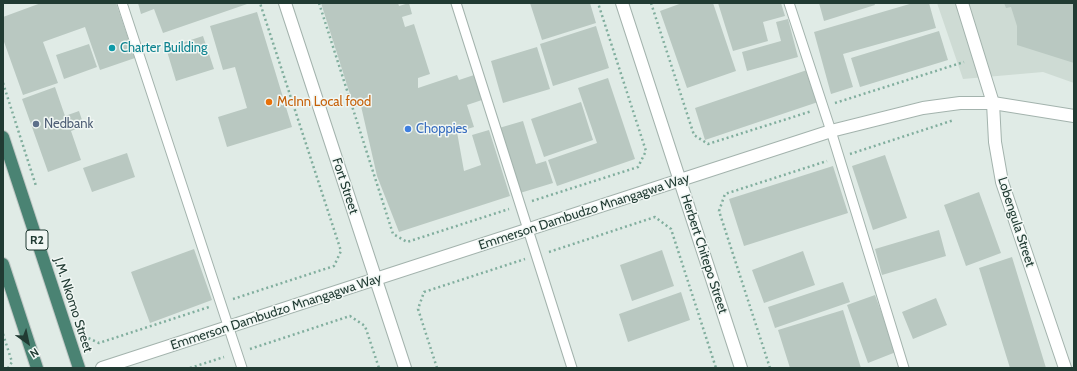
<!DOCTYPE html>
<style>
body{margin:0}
#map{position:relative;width:1077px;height:371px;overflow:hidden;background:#e0ebe6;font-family:Cabin,sans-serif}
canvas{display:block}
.frame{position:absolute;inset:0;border:4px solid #213b33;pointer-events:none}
.north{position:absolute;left:8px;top:323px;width:40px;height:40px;-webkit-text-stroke:3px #f1f7f4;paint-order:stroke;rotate:147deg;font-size:11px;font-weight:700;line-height:16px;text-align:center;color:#213b33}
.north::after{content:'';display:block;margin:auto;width:14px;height:18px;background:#213b33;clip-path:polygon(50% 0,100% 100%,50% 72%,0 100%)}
</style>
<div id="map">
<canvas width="1077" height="371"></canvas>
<div class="frame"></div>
<div class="north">N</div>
</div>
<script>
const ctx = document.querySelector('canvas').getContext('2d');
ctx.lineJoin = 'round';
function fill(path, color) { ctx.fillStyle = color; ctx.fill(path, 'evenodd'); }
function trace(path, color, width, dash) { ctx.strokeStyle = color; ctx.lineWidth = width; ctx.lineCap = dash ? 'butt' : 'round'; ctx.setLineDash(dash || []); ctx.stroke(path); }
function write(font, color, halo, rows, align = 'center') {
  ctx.font = font + ' Cabin,sans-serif'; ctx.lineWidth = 3; ctx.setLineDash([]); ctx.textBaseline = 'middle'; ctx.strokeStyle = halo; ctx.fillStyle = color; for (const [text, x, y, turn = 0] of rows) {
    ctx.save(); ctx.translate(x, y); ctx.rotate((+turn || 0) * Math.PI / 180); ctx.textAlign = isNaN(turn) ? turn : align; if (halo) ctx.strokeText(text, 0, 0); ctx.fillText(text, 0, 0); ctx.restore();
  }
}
const built = new Path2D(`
 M937,3H1074V83L1043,72L963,79Z`);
const building = new Path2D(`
 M41,3H116L135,58L100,70L85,27L43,42L58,83L23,95L3,39V17Z
 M138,3H250L163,33L154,9L141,14Z
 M321,3H398L399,6L409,3L412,14L402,17L405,27L414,24L430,74L418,78V88L457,75L459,80L474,75L482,100L467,105L474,127L457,132L464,171L481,165L472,135L489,130L510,196L399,232L377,176L361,106L354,107Z
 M530,3H590L596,23L542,40Z
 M682,3H713L736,71L687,88L660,11Z
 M718,3H781L785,16L763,22L768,41L733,51Z
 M819,3H874L875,5L824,21Z
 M913,3H929L936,28L843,54L853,87L831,94L814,32Z
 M1004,3H1074V63L1017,45V26L1011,7L1006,8Z
 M257,12L292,127L227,147L218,117L247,108L235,67L223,70L210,26Z
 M788,19L798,57L747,71L742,52L781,41L776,22Z
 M596,26L609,68L553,86L540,44Z
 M939,31L948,60L860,87L851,58Z
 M203,36L214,69L176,81L166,48Z
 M89,44L97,67L64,79L56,55Z
 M537,47L550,89L503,103L491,61Z
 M807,70L818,102L705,140L695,108Z
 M608,78L635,159L557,186L548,160L597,143L578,88Z
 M55,87L65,116L79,111L84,126L71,131L81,160L48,172L22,99Z
 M581,102L593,140L544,157L531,119Z
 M523,121L536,164L546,161L553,183L520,193L499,128Z
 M127,153L135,177L92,192L83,168Z
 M885,155L907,218L873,230L852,166Z
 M833,166L848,213L744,246L729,199Z
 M979,192L1001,253L966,266L944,205Z
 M939,230L946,256L882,275L875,249Z
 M194,249L212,300L150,323L131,272Z
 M662,250L674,286L632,301L620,265Z
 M803,251L815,285L764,303L752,270Z
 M1012,257L1046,368H1010L979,268Z
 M843,282L850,302L775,328L768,307Z
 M681,292L690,320L628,342L619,314Z
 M875,295L896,352L868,363L847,305Z
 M936,298L947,325L913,339L902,312Z
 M843,310L861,368H790L778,330Z`);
const path = new Path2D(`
 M319,3L393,234L407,242L509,209
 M651,3L694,135L708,144L812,111
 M3,83L36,186
 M835,103L964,62
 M850,154L954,120
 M532,201L638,167L646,151L598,3
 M549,252L655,217L671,229L716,368
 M233,299L334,266L341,251L260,3
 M3,334L12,362L8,368
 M85,335L86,337L99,343L209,307
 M250,349L350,316L365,326L379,368
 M190,368L224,357
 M437,368L418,309L424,292L525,259
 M770,368L719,211L725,194L827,161`);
const service = new Path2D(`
 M122,3L242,368
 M456,3L572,368
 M789,3L831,131L904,368`);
const minor = new Path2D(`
 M285,3L405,368
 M962,3L993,103L995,142L1002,182L1065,368`);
const tertiary = new Path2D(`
 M622,3L741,368
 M102,368L831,131L923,108L960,103H993L1074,116`);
const trunk = new Path2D(`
 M3,137L79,368
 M3,264L37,368`);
const markers = [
 [112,48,4,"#0f9aa8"],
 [269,102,4,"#e8710a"],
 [36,124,4,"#5c6f8a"],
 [408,129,4,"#3f7fe0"]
];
const shields = [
 [37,240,22]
];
const shieldNames = [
 ["R2",37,240]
];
const cultureNames = [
 ["Charter Building",120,48]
];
const foodNames = [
 ["McInn Local food",277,102]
];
const serviceNames = [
 ["Nedbank",44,124]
];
const shopNames = [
 ["Choppies",416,129]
];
const streetNames = [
 ["Fort Street",345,186,72],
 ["Emmerson Dambudzo Mnangagwa Way",584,212,-18],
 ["Lobengula Street",1016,222,72],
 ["Herbert Chitepo Street",704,254,72],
 ["J.M. Nkomo Street",73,305,72],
 ["Emmerson Dambudzo Mnangagwa Way",276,312,-18]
];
fill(built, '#cedbd4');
fill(building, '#b9c8c1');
trace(service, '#a3b3ad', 11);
trace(minor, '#a3b3ad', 14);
trace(tertiary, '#a3b3ad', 14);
trace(trunk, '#c1c8c6', 14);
trace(path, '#81ae9e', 2.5, [2, 3]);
trace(service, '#fff', 9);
trace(minor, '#fff', 12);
trace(tertiary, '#fff', 12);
trace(trunk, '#4a8373', 12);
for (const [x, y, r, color] of markers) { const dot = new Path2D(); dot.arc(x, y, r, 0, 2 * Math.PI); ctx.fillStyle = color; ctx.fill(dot); trace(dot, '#f1f7f4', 1.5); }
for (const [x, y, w] of shields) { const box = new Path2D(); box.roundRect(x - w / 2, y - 10, w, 20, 3); ctx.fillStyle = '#f1f7f4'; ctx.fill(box); trace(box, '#213b33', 1); }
write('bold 12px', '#213b33', null, shieldNames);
write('13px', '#0d838f', '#f1f7f4', cultureNames, 'left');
write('13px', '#c56008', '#f1f7f4', foodNames, 'left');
write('13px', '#4e5e75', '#f1f7f4', serviceNames, 'left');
write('13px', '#366cbe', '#f1f7f4', shopNames, 'left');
write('13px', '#213b33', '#f1f7f4', streetNames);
</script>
